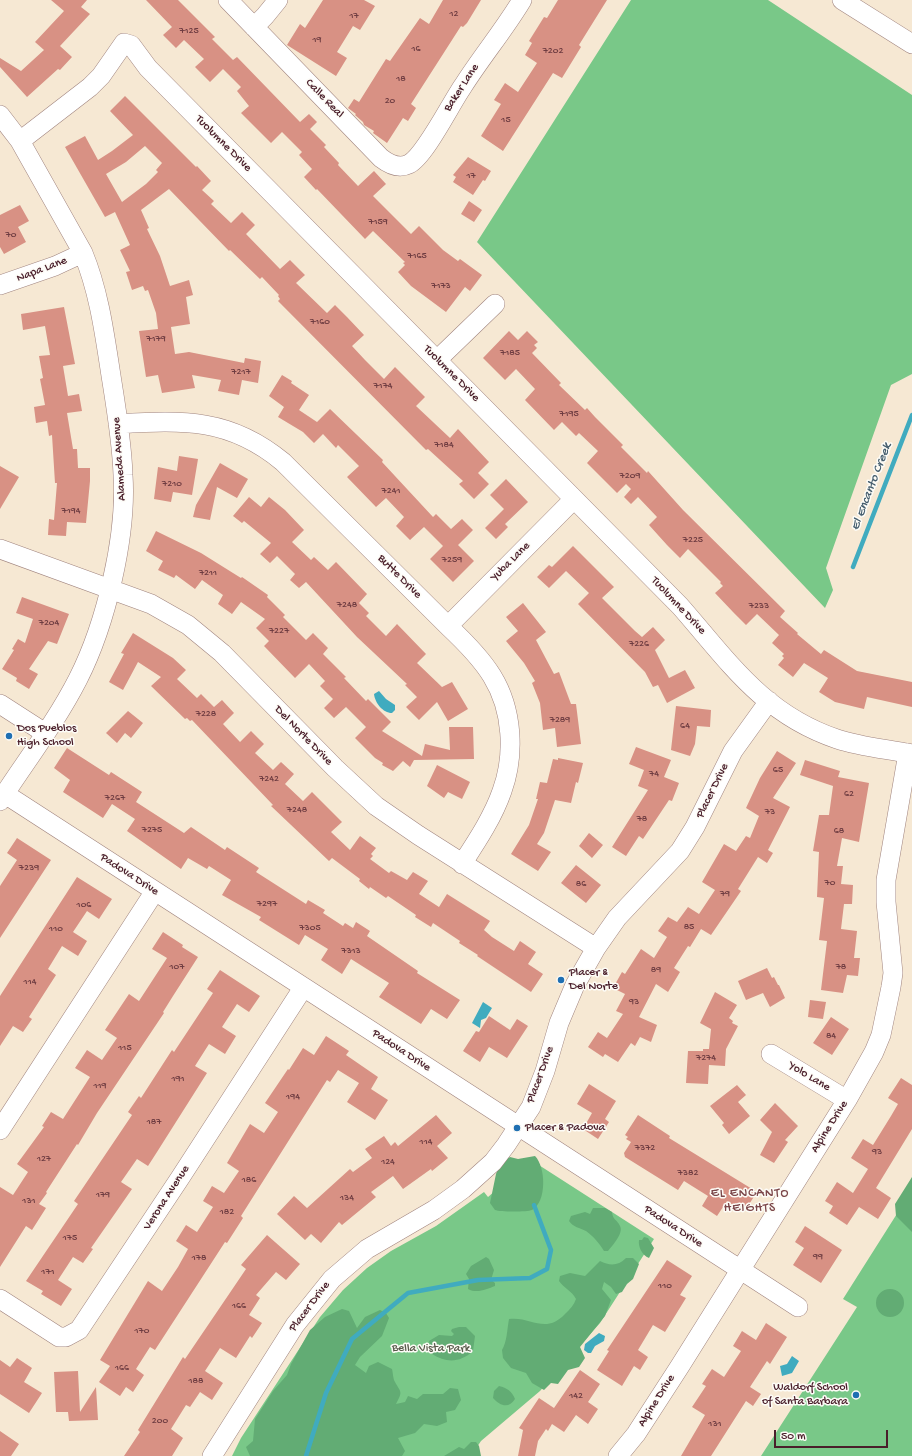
<!DOCTYPE html>
<style>
body{margin:0}
#map{position:relative;width:912px;height:1456px;overflow:hidden;background:#f6e8d3;font-family:"Gochi Hand",sans-serif}
canvas{display:block}
.scale{position:absolute;left:774px;top:1430px;width:114px;height:18px;box-sizing:border-box;border:2px solid #4a1f2b;border-top:0;padding-left:5px;font-size:12px;line-height:14px;white-space:nowrap;color:#4a1f2b;-webkit-text-stroke:3px #fdfcf7;paint-order:stroke}
</style>
<div id="map">
<canvas width="912" height="1456"></canvas>
<div class="scale">50 m</div>
</div>
<script>
const ctx = document.querySelector('canvas').getContext('2d');
ctx.lineJoin = 'round';
function fill(path, color) { ctx.fillStyle = color; ctx.fill(path, 'evenodd'); }
function trace(path, color, width, dash) { ctx.strokeStyle = color; ctx.lineWidth = width; ctx.lineCap = dash ? 'butt' : 'round'; ctx.setLineDash(dash || []); ctx.stroke(path); }
function write(font, color, halo, rows, align = 'center') {
  ctx.font = font + ' "Gochi Hand",sans-serif'; ctx.lineWidth = 3; ctx.setLineDash([]); ctx.textBaseline = 'middle'; ctx.strokeStyle = halo; ctx.fillStyle = color; for (const [text, x, y, turn = 0] of rows) {
    ctx.save(); ctx.translate(x, y); ctx.rotate((+turn || 0) * Math.PI / 180); ctx.textAlign = isNaN(turn) ? turn : align; if (halo) ctx.strokeText(text, 0, 0); ctx.fillText(text, 0, 0); ctx.restore();
  }
}
const green = new Path2D(`
 M631,0H768L912,95V374L891,385L826,568L833,590L825,608L477,242Z
 M531,1160L654,1239L600,1323L540,1391L481,1441L471,1456H232L241,1438L320,1317L343,1290L367,1268L391,1251L436,1226L484,1192L488,1197Z
 M912,1190V1456H761L857,1307L843,1299Z`);
const forest = new Path2D(`
 M535,1156C546,1167 547,1202 532,1210C527,1212 500,1212 495,1210L490,1203L496,1174L500,1163L510,1157L518,1159Z
 M912,1177V1232L896,1216L895,1204Z
 M593,1208H605L612,1212C613,1221 617,1219 620,1226C624,1233 612,1246 608,1251H604C599,1243 594,1237 586,1231C580,1228 573,1227 569,1221L571,1216L585,1212L590,1214Z
 M644,1237L648,1238L654,1248L649,1258C642,1255 638,1247 639,1240H642Z
 M486,1257L489,1259L494,1270L491,1280L495,1283V1286C487,1289 477,1294 468,1289L469,1279L466,1274L471,1266Z
 M626,1258H633L639,1264L633,1279L627,1284L622,1292L616,1294L611,1287L604,1282L602,1289L611,1300L605,1316L580,1347L585,1358L579,1367L568,1370L558,1384L551,1383L544,1390L532,1383L526,1373L511,1368L503,1358L502,1350C507,1342 507,1330 509,1319C531,1316 545,1335 565,1314C570,1309 574,1305 576,1299C572,1291 564,1288 559,1281L560,1276L570,1273L585,1276L600,1261C610,1266 618,1266 626,1258Z
 M876 1303a14 14 0 1 1 28 0a14 14 0 1 1-28 0Z
 M342,1309L349,1311L357,1328L365,1317L380,1310L386,1313L389,1318L382,1336L360,1357L355,1365L366,1373L369,1366L378,1362L392,1369C393,1373 393,1379 395,1382C401,1393 403,1391 396,1404L405,1402L408,1396L417,1399L423,1394H443L450,1388L458,1389L461,1400L455,1410L446,1412L447,1422L437,1426L424,1424L415,1433L398,1438L405,1451L402,1456H250L246,1447L253,1441L255,1419L273,1391L287,1375L291,1364L310,1330L325,1317Z
 M459,1327H466L475,1336L473,1351C460,1363 446,1363 432,1354L429,1341L439,1335L452,1336L454,1334L451,1331L452,1329Z
 M499,1386C507,1388 512,1391 515,1399C509,1409 500,1406 493,1398L494,1391Z
 M471,1442H476L479,1446L481,1456H444L459,1447L464,1449Z`);
const water = new Path2D(`
 M379,691L386,699L395,705V710L392,713C383,713 375,703 374,694Z
 M483,1002L492,1008L486,1018L481,1020L480,1028L472,1023Z
 M599,1333L605,1336L604,1341L595,1346L591,1353H588L584,1350L585,1344Z
 M792,1356L799,1361L792,1373L782,1376L780,1366L787,1364Z`);
const stream = new Path2D(`
 M853,567L912,415
 M306,1456L326,1393L352,1339L408,1293L478,1280L530,1278L547,1269L551,1250L534,1205`);
const building = new Path2D(`
 M51,0H87L81,7L90,14L60,46L72,57L60,70L58,69L27,97L0,67V58L21,71L44,50L35,42L64,11Z
 M146,0H178L215,37L212,39L233,60L237,57L300,122L309,114L317,122L310,129L326,145L324,147L339,163L338,165L358,186L374,171L386,184L373,196L411,234L419,226L443,250L458,261L460,259L482,275L470,291L465,287L446,312L411,286L398,272L405,265L403,263L405,262L373,231L365,239L317,189L316,190L304,177L312,169L299,155L302,152L282,132L271,143L241,113L249,106L237,91L241,87L223,69L210,82L195,67L204,59L184,40L176,48L163,35L172,27Z
 M323,0H364L375,6L360,30L353,26L337,52L347,58L336,76L287,45L300,24L305,28Z
 M443,0H481L467,23L463,27L461,26L411,104L416,108L408,121L403,118L387,143L373,133L374,131L364,125L363,122L355,115L356,114L348,108L354,99L359,102L386,59L390,61L420,18L429,24Z
 M558,0H607L579,45L581,47L562,78L553,73L503,151L481,136L501,104L494,100L505,83L518,92L537,63L525,55L532,43L529,41L544,17L547,18Z
 M125,96L196,167L197,166L211,181L202,190L214,201L211,204L231,223L242,212L255,225L246,234L280,269L290,260L305,275L296,283L327,313L335,305L347,317L364,335L352,346L365,360L384,379L395,367L425,397L416,406L450,438L458,429L489,462L478,473L489,484L474,499L459,484L463,481L428,449L426,450L278,301L280,299L278,296L279,295L262,277L260,279L230,250L229,251L169,189L141,210L149,228L147,229L160,256L170,286L189,280L193,295L186,297L190,324L171,327L175,354L189,352L244,363L245,358L261,361L258,383L242,380L239,395L218,391L221,380L192,375L195,388L162,393L158,375L146,377L139,331L158,329L156,313L148,290L145,291L143,286L132,290L126,272L130,271L120,250L130,245L115,212L105,217L65,147L85,136L98,160L112,151L133,135L110,111ZM145,146L162,163L156,170L158,172L146,184L122,202L106,174L126,162Z
 M468,157L491,171L485,181L483,180L473,195L453,182L456,177L453,175Z
 M469,201L482,210L474,222L461,214Z
 M20,205L29,221L18,227L26,242L4,254L0,247V215Z
 M64,307L75,364L63,366L68,396L79,394L82,411L67,413L73,449H77L78,468H90V481L86,523L67,522L66,536L48,535L49,519L54,520L57,483H55L52,435L49,436L47,421L36,423L34,407L45,405L40,379L43,378L39,356L50,355L45,326L23,330L21,314Z
 M509,331L518,340L527,331L538,342L534,345L537,348L532,353L561,383L559,385L585,410L587,408L595,417L623,445L621,447L647,473L648,471L683,510L785,611L780,617L798,633L797,634L821,654L824,650L857,671L912,682V707L867,697L864,709L835,702L819,692L828,678L804,663L793,677L778,665L784,658L782,656L784,654L772,643L779,635L757,614L746,625L733,612L715,593L723,586L720,583L721,582L688,549L680,558L667,545L649,525L657,517L638,497L631,504L624,497L631,489L626,484L617,493L587,463L598,451L579,433L576,436L562,422L554,430L525,400L535,389L516,369L505,380L483,358Z
 M282,375L292,381L291,383L309,395L299,410L317,422L330,409L383,460L382,462L433,517L436,514L451,529L462,519L473,530L458,545L474,561L453,582L430,559L443,546L424,527L410,540L396,526L404,517L386,498L376,507L347,477L359,466L338,445L336,448L323,434L314,443L303,432L278,417L284,407L269,396Z
 M179,456L198,459L192,495L173,492L171,502L154,499L158,467L177,471Z
 M220,463L248,479L237,498L217,487L210,520L193,517L196,505Z
 M0,466L19,477L0,509Z
 M506,479L528,502L505,524L508,527L496,539L485,528L504,509L490,495Z
 M249,497L261,507L269,497L285,510L304,530L292,542L311,560L314,557L328,570L336,562L367,594L359,603L369,613L366,616L386,636L397,624L426,654L417,663L442,687L452,682L468,709L448,721L437,702L419,720L406,707L417,697L405,685L407,684L357,637L306,582L299,588L290,580L295,574L277,556L270,563L260,554L271,543L244,521L242,523L233,516Z
 M156,531L201,553L241,578L242,577L268,595L267,597L285,615L283,617L306,640L313,633L328,648L323,654L346,677L344,678L366,701L368,699L391,722L382,731L422,756L425,744L450,750L449,727H473L474,759L414,760L410,767L403,761L393,771L382,765L383,763L375,758L355,738L366,727L346,707L334,718L324,708L333,699L320,686L325,681L309,664L295,678L264,646L269,641L256,628L265,619L241,602L232,614L218,604L223,595L202,580L195,589L176,575L174,578L158,570L163,561L146,551Z
 M573,546L614,587L602,598L635,631L642,637L653,627L665,640L655,650L669,678L685,670L695,688L667,703L658,685L653,687L645,672L578,604L589,593L566,571L549,588L537,577L549,565L552,567Z
 M22,597L69,614L57,644L48,641L29,669L38,674L29,689L16,681L17,678L2,669L14,650L12,649L18,639L25,643L33,619L16,613Z
 M523,603L546,632L536,640L554,674L559,672L571,704H576L581,744L557,747L555,728L543,730L540,703L532,683L535,681L524,663L506,641L518,631L506,617Z
 M133,633L173,658L186,670L177,679L197,698L201,694L214,707L222,700L234,713L223,724L240,742L251,731L264,744L255,753L273,770L281,762L294,774L285,784L303,801L312,792L342,822L331,832L350,850L360,836L376,848L371,854L373,856L370,859L389,873L391,871L407,880L413,872L428,881L419,894L439,907L447,894L490,921L484,930L492,937L514,951L520,941L536,952L528,964L543,974L531,992L477,956L478,955L459,943L460,941L433,923L431,927L415,917L416,915L388,896L386,898L370,887L369,889L359,881L360,879L332,858L329,861L271,806L273,805L192,720L190,721L187,718L185,719L151,686L161,677L138,662L123,690L109,682L124,654L121,653Z
 M676,706L711,710L710,727L697,726L695,744L690,756L671,750Z
 M128,711L143,723L131,738L125,733L117,743L106,733Z
 M636,747L671,760L664,777L679,783L672,801L669,800L643,839L639,836L626,856L612,847L648,790L638,786L644,770L629,764Z
 M67,748L109,775L111,772L142,792L136,802L184,833L191,827L225,850L227,847L259,868L256,872L306,904L308,900L325,910L323,913L343,926L345,923L353,928L356,922L370,931L367,936L418,971L417,973L460,1000L447,1019L431,1009L421,1024L379,997L389,983L351,959L342,974L321,960L328,949L305,935L299,945L259,920L261,917L222,895L231,880L209,866L207,869L188,858L181,869L127,831L135,819L112,804L103,818L63,792L70,780L54,768Z
 M777,751L796,763L773,798L790,807L768,850L773,853L767,863L758,857L738,889L741,891L711,935L701,929L690,947L688,946L674,968L680,972L668,992L656,984L639,1017L657,1025L651,1042L640,1037L635,1046L631,1043L618,1062L605,1054L603,1057L588,1047L598,1032L607,1038L623,1014L616,1011L625,994L613,988L622,972L625,974L641,949L654,958L667,937L658,931L668,917L677,922L688,907L699,914L715,890L702,882L724,844L736,851L746,836L750,838L759,816L746,808L760,778Z
 M558,758L583,763L578,783L576,782L571,803L555,800L544,833L537,844L551,852L538,871L511,854L529,825L538,799H536L540,782L547,783L553,759L558,760Z
 M805,760L840,771L838,777L869,783L859,842L842,838L837,866H843L841,884L853,885L852,904H844L841,929L857,931L854,958H860L858,976L847,975L843,993L821,990L827,941L819,940L824,898L817,897L819,852L813,851L819,815H829L833,786L800,775Z
 M437,765L470,782L462,799L448,792L444,798L427,786Z
 M589,833L603,845L592,858L579,846Z
 M17,838L51,860L0,938V886L17,860L7,853Z
 M576,865L601,885L586,903L561,883Z
 M77,877L112,899L99,919L87,911L73,932L87,941L78,956L62,946L48,969L56,975L29,1017L32,1019L23,1032L13,1026L0,1046V996Z
 M163,932L183,945L182,947L198,957L173,996L163,1012L164,1013L97,1113L78,1145L77,1144L46,1192L47,1193L39,1204L46,1208L32,1230L26,1226L0,1267V1187L13,1195L28,1172L17,1164L44,1127L42,1126L51,1112L63,1119L90,1077L75,1068L87,1050L102,1060L117,1038L105,1030L129,994L139,1001L167,958L152,949Z
 M767,968L772,978L774,977L778,985H779L785,998L770,1007L763,993L746,1000L738,981Z
 M220,970L260,996L249,1012L237,1004L222,1027L236,1036L225,1054L209,1044L195,1066L207,1073L157,1152L148,1166L137,1159L121,1182L132,1189L91,1248L93,1249L83,1263L73,1257L58,1280L72,1289L61,1306L41,1294L43,1291L26,1281L78,1204L74,1201L132,1115L128,1112L139,1096L141,1098L172,1050L174,1052L213,993L207,989Z
 M715,992L737,1005L729,1018L733,1021L732,1023L738,1026L726,1049L725,1066L709,1065L708,1084L686,1083L688,1051H703V1049H709L711,1029L700,1023Z
 M810,1000L826,1002L823,1019L808,1017Z
 M489,1016L510,1030L517,1019L528,1026L507,1058L489,1047L480,1062L463,1051L476,1031L479,1032Z
 M831,1017L849,1029L832,1055L813,1043Z
 M326,1036L349,1051L346,1055L378,1077L371,1089L388,1100L375,1120L347,1102L359,1083L338,1070L330,1082L327,1080L241,1216L243,1218L227,1243L225,1242L155,1350L150,1347L136,1369L144,1375L133,1392L126,1387L120,1396L99,1382L110,1366L100,1360L148,1281L162,1291L178,1267L188,1249L176,1241L186,1225L197,1232L213,1207L203,1201L212,1186L224,1193L239,1171L227,1163L250,1124L264,1133L278,1112L265,1103L288,1069L289,1070L303,1048L314,1055Z
 M901,1078L912,1085V1129L876,1188L891,1198L878,1219L859,1207L847,1225L829,1213L833,1206L825,1201L837,1182L853,1193L868,1169L851,1158L863,1139L873,1145L891,1116L898,1104L888,1098Z
 M589,1084L616,1101L605,1119L609,1122L598,1139L583,1129L592,1113L577,1104Z
 M737,1085L746,1095L738,1102L750,1116L729,1134L722,1125L724,1123L710,1106Z
 M775,1103L798,1126L785,1140L788,1142L774,1163L760,1155L772,1132L760,1120Z
 M436,1115L452,1133L437,1146L448,1158L432,1171L431,1169L403,1189L393,1176L371,1192L376,1197L342,1225L339,1222L321,1243L311,1234L305,1240L277,1214L294,1196L307,1208L350,1169L353,1172L372,1158L365,1149L384,1136L391,1146L395,1142L398,1146Z
 M638,1115L670,1136L669,1138L757,1192L744,1212L727,1201L717,1216L702,1206L708,1196L684,1181L678,1190L625,1157L624,1153L631,1142L626,1139L628,1137L625,1135Z
 M805,1226L842,1250L821,1283L793,1265L804,1248L795,1242Z
 M267,1235L300,1264L286,1280L276,1272L256,1295L260,1298L249,1315L262,1323L252,1338L250,1336L236,1358L220,1348L205,1371L223,1383L212,1400L200,1392L190,1407L186,1405L171,1429L183,1438L172,1456H124L140,1432L138,1430L183,1357L185,1359L246,1269L241,1265Z
 M667,1260L692,1276L680,1295L686,1298L665,1332L653,1325L638,1350L648,1357L640,1370L634,1366L622,1386L597,1370L609,1351L607,1350Z
 M766,1323L787,1337L770,1364L767,1361L750,1387L761,1394L753,1406L746,1401L711,1456H681L705,1415L692,1407L706,1386L702,1384L712,1369L724,1377L741,1351L733,1346L742,1331L756,1340Z
 M17,1358L32,1368L24,1382L42,1393L29,1413L0,1394V1360L10,1367Z
 M580,1370L600,1384L588,1402L598,1409L588,1424L576,1415L564,1432L552,1424L548,1431L546,1429L538,1441L535,1456H518L523,1430L519,1428L539,1398L554,1408Z
 M78,1371L80,1412L96,1387L98,1420L69,1421L68,1412H56L54,1372Z
 M0,1431L19,1444L11,1456H0Z`);
const minor = new Path2D(`
 M228,0L381,158C390,165 399,169 409,164C425,156 451,103 463,86C482,56 504,30 522,0
 M842,0L912,44
 M254,27L265,16L278,0
 M0,115L20,141L83,253C100,294 105,338 112,382C117,413 122,444 123,475C127,536 106,624 78,679C56,722 26,761 0,801
 M20,141L90,87L101,76L124,43L131,45L148,68L680,606C729,662 763,714 837,739C861,747 887,749 912,754
 M0,285L55,266L83,253
 M437,360L495,304
 M118,424C184,420 230,418 283,462L448,626C464,641 481,658 492,676C513,710 515,755 502,791C493,817 477,841 462,864
 M0,549L151,604L188,625L222,653L335,768L376,806L418,835L596,948
 M448,626L574,499
 M0,704L45,733
 M5,794L798,1307
 M771,1054L847,1100
 M0,1130L155,891
 M0,1299L59,1337H66L79,1330L180,1178L303,988
 M212,1456L295,1325L332,1279L367,1249L434,1210L463,1189L493,1162L506,1145L531,1107L545,1071L559,1023L575,985L596,948L617,918L680,851L695,827L733,751L769,701
 M618,1456L636,1434L680,1366L847,1100L874,1052L881,1035L891,987L893,973L886,902V880L908,753`);
const markers = [
 [9,736,4,"#1f6fb2"],
 [561,980,4,"#1f6fb2"],
 [517,1128,4,"#1f6fb2"],
 [856,1395,4,"#1f6fb2"]
];
const numberNames = [
 ["12",454,14],
 ["17",354,16],
 ["7125",189,31],
 ["19",317,40],
 ["16",416,49],
 ["7202",553,51],
 ["18",401,79],
 ["20",390,101],
 ["15",506,120],
 ["17",471,176],
 ["7159",378,222],
 ["70",11,235],
 ["7165",417,256],
 ["7173",441,286],
 ["7160",320,322],
 ["7179",156,339],
 ["7185",510,353],
 ["7217",241,372],
 ["7174",383,386],
 ["7195",569,414],
 ["7184",444,445],
 ["7209",630,476],
 ["7210",172,484],
 ["7241",391,491],
 ["7194",71,511],
 ["7225",693,540],
 ["7259",452,560],
 ["7211",208,573],
 ["7248",347,605],
 ["7233",759,606],
 ["7204",49,623],
 ["7227",279,631],
 ["7226",639,644],
 ["7228",206,714],
 ["7289",560,720],
 ["64",685,726],
 ["65",778,770],
 ["74",654,774],
 ["7242",269,779],
 ["62",849,794],
 ["7267",115,798],
 ["7248",297,810],
 ["73",770,812],
 ["78",642,819],
 ["7275",152,830],
 ["68",839,831],
 ["7239",29,868],
 ["70",830,883],
 ["86",581,884],
 ["79",725,894],
 ["7297",267,904],
 ["106",84,905],
 ["85",689,927],
 ["7305",310,928],
 ["110",56,929],
 ["7313",351,951],
 ["107",177,967],
 ["78",841,967],
 ["89",656,970],
 ["114",30,982],
 ["93",634,1002],
 ["84",831,1036],
 ["115",125,1048],
 ["7274",706,1058],
 ["191",178,1079],
 ["119",100,1086],
 ["194",293,1097],
 ["187",154,1122],
 ["114",426,1142],
 ["7372",645,1148],
 ["93",877,1152],
 ["127",44,1159],
 ["124",388,1162],
 ["7382",688,1173],
 ["186",249,1180],
 ["179",103,1195],
 ["134",347,1198],
 ["131",29,1201],
 ["182",227,1212],
 ["175",70,1238],
 ["99",818,1257],
 ["178",199,1258],
 ["171",48,1272],
 ["110",665,1286],
 ["166",239,1306],
 ["170",142,1331],
 ["166",122,1368],
 ["188",196,1381],
 ["142",576,1396],
 ["200",160,1421],
 ["131",715,1424]
];
const streetNames = [
 ["Baker Lane",462,88,-57],
 ["Calle Real",324,99,46],
 ["Tuolumne Drive",223,144,45],
 ["Napa Lane",42,270,-21],
 ["Tuolumne Drive",451,374,45],
 ["Alameda Avenue",120,459,-94],
 ["Yuba Lane",511,562,-45],
 ["Butte Drive",399,577,45],
 ["Tuolumne Drive",678,606,47],
 ["Del Norte Drive",303,736,46],
 ["Placer Drive",713,791,-64],
 ["Padova Drive",129,875,33],
 ["Padova Drive",401,1051,33],
 ["Placer Drive",541,1075,-70],
 ["Yolo Lane",809,1077,31],
 ["Alpine Drive",830,1127,-58],
 ["Verona Avenue",167,1198,-57],
 ["Padova Drive",673,1227,33],
 ["Placer Drive",310,1307,-53],
 ["Alpine Drive",657,1401,-58]
];
const poiNames = [
 ["Dos Pueblos",17,729],
 ["High School",17,743],
 ["Placer &",569,973],
 ["Del Norte",569,987],
 ["Placer & Padova",525,1128],
 ["Waldorf School",848,1388,"right"],
 ["of Santa Barbara",848,1402,"right"]
];
const parkNames = [
 ["Bella Vista Park",431,1349]
];
const waterNames = [
 ["El Encanto Creek",872,487,-69]
];
const neighbourhoodNames = [
 ["EL ENCANTO",750,1194],
 ["HEIGHTS",750,1209]
];
fill(green, '#79c888');
fill(forest, '#62ac74');
fill(water, '#40abbf');
trace(stream, '#40abbf', 4.5);
fill(building, '#d89184');
trace(minor, '#a0847f', 20);
trace(minor, '#fff', 19);
for (const [x, y, r, color] of markers) { const dot = new Path2D(); dot.arc(x, y, r, 0, 2 * Math.PI); ctx.fillStyle = color; ctx.fill(dot); trace(dot, '#fdfcf7', 1.5); }
write('10px', '#6e3c41', null, numberNames);
write('12px', '#4a1f2b', '#fdfcf7', streetNames);
write('12px', '#4a1f2b', '#fdfcf7', poiNames, 'left');
write('12px', '#5a5a4c', '#fdfcf7', parkNames);
write('italic 13px', '#465e6e', '#fdfcf7', waterNames);
ctx.letterSpacing = '1px';
write('13px', '#7c474a', '#fdfcf7', neighbourhoodNames);
ctx.letterSpacing = '0px';
</script>
